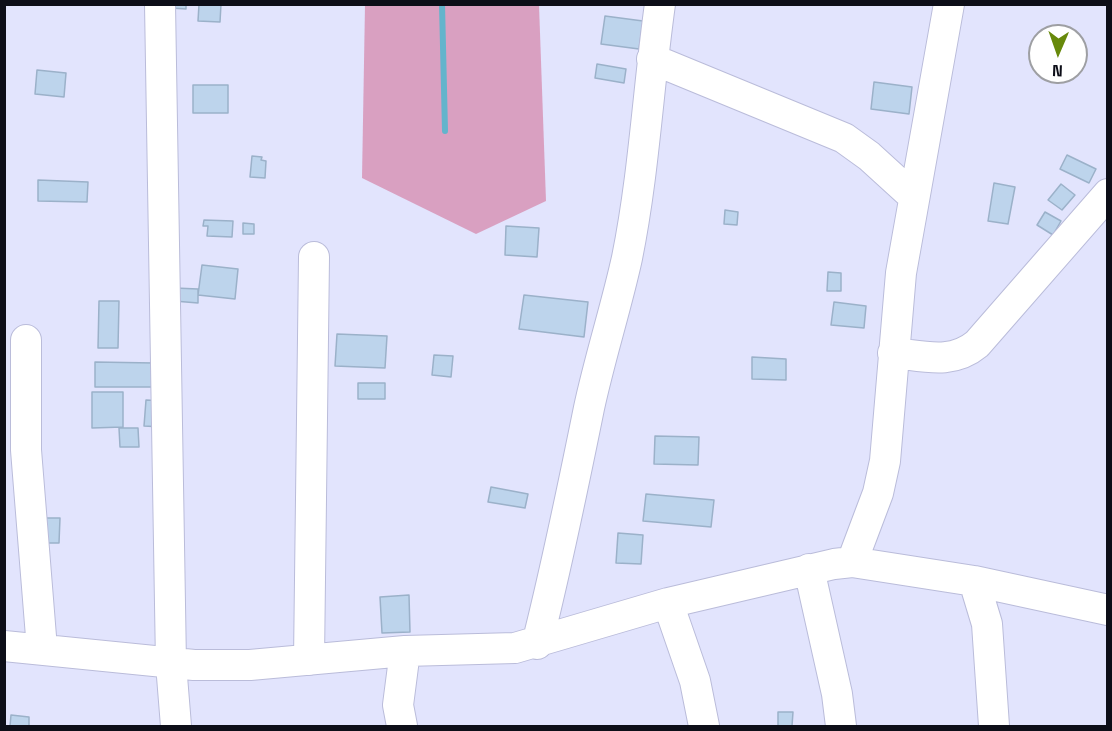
<!DOCTYPE html>
<style>
body{margin:0}
#map{position:relative;width:1112px;height:731px;overflow:hidden;background:#e2e4fd;font-family:"Space Grotesk",sans-serif}
canvas{display:block}
.frame{position:absolute;inset:0;border:6px solid #0d0e18;pointer-events:none}
.north{position:absolute;left:1028px;top:24px;width:60px;height:60px;box-sizing:border-box;background:#fff;border:2px solid #9e9fa3;border-radius:50%;rotate:182deg;font-size:16px;font-weight:700;line-height:24px;text-align:center;color:#0d0e18}
.north::after{content:'';display:block;margin:auto;width:21px;height:27px;background:#67890b;clip-path:polygon(50% 0,100% 100%,50% 72%,0 100%)}
</style>
<div id="map">
<canvas width="1112" height="731"></canvas>
<div class="frame"></div>
<div class="north">N</div>
</div>
<script>
const ctx = document.querySelector('canvas').getContext('2d');
ctx.lineJoin = 'round';
function fill(path, color) { ctx.fillStyle = color; ctx.fill(path, 'evenodd'); }
function trace(path, color, width, dash) { ctx.strokeStyle = color; ctx.lineWidth = width; ctx.lineCap = dash ? 'butt' : 'round'; ctx.setLineDash(dash || []); ctx.stroke(path); }
const green = new Path2D(`
 M365,5H539L546,201L476,234L362,178Z`);
const stream = new Path2D(`
 M442,4L445,131`);
const building = new Path2D(`
 M171,4H186V9L171,8Z
 M199,4H221L220,22L198,21Z
 M605,16L643,21L639,49L601,44Z
 M597,64L626,69L624,83L595,78Z
 M37,70L66,73L64,97L35,94Z
 M874,82L912,87L909,114L871,109Z
 M193,85H228V113H193Z
 M1067,155L1096,169L1089,183L1060,169Z
 M252,156L262,157L261,160L266,161L265,178L250,177Z
 M38,180L88,182L87,202L38,201Z
 M994,183L1015,187L1008,224L988,221Z
 M1061,184L1075,195L1062,210L1048,200Z
 M725,210L738,212L737,225L724,224Z
 M1045,212L1061,221L1053,235L1037,225Z
 M204,220L233,221L232,237L207,236L208,226H203Z
 M243,223L254,224V234H243Z
 M506,226L539,228L537,257L505,255Z
 M202,265L238,269L235,299L198,295Z
 M828,272L841,273V291H827Z
 M175,288L198,289V303L174,301Z
 M524,295L588,302L584,337L519,329Z
 M99,301H119L118,348H98Z
 M834,302L866,306L864,328L831,325Z
 M337,334L387,336L385,368L335,366Z
 M434,355L453,356L451,377L432,375Z
 M752,357L786,359V380L752,379Z
 M95,362L154,363V387H95Z
 M358,383H385V399H358Z
 M92,392H123V427L92,428Z
 M146,400L164,401L162,427L144,426Z
 M119,428H138L139,447H120Z
 M655,436L699,437L698,465L654,464Z
 M491,487L528,494L525,508L488,502Z
 M646,494L714,500L711,527L643,521Z
 M42,518H60L59,543H41Z
 M618,533L643,535L641,564L616,563Z
 M409,595L410,632L382,633L380,597Z
 M778,712H793L792,726H778Z
 M11,715L29,717V726H10Z`);
const minor = new Path2D(`
 M160,4L171,664L176,726
 M652,59L844,138L869,156L914,197
 M26,340V450L42,649
 M893,353C924,356 952,365 977,344L1108,194
 M852,562L878,493L885,461L901,273L949,4
 M809,569L837,694L841,726
 M974,581L987,624L994,726
 M668,603L695,681L704,726
 M537,644C557,565 573,487 589,408C600,357 616,308 627,258C644,174 648,89 660,4
 M4,646L194,665H250L405,651L515,648L668,603L834,564L852,562L974,581L1108,610
 M309,660L314,257
 M402,726L398,705L405,651`);
fill(green, '#d9a0c1');
trace(stream, '#63b4cc', 6);
fill(building, '#bdd4ec');
trace(building, '#9bb1c9', 1.5);
trace(minor, '#babcda', 32);
trace(minor, '#fff', 30);
</script>
